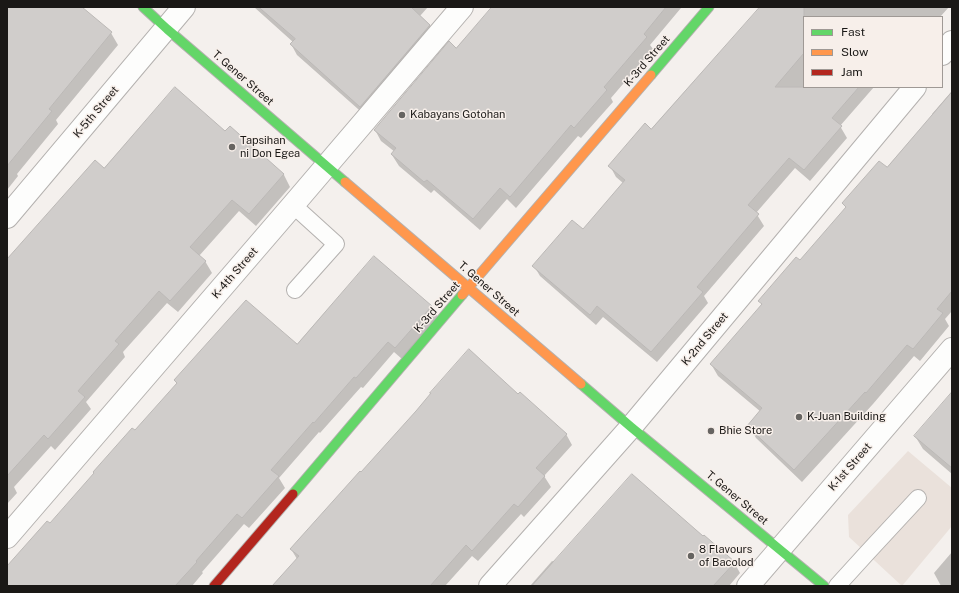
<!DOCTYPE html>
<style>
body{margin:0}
#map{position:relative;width:959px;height:593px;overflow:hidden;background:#f4f0ed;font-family:"Public Sans",sans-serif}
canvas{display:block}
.frame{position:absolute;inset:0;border:8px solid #1a1816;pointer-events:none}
.legend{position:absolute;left:803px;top:16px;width:140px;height:72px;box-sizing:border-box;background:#f7efea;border:1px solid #9f9995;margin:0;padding:5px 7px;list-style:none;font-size:12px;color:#1a1816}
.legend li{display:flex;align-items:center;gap:8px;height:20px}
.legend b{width:20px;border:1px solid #9f9995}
</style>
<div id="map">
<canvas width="959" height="593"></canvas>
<div class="frame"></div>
<ul class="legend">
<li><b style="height:5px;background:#63d668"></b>Fast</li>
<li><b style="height:5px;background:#ff974d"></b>Slow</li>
<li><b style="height:5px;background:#b3261e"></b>Jam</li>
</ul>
</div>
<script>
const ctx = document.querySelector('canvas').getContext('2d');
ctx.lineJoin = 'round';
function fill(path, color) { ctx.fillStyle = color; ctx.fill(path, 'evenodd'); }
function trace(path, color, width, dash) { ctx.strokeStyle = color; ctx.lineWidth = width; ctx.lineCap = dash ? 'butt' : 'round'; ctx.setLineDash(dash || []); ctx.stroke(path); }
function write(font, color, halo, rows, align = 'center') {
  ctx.font = font + ' "Public Sans",sans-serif'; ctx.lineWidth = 3; ctx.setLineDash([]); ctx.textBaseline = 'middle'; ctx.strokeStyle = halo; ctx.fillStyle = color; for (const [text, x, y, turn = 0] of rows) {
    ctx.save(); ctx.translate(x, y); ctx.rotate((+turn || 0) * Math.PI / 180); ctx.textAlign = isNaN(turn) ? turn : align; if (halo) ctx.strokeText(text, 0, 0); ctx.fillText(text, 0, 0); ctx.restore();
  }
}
const built = new Path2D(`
 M908,451L952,488V526L902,586L849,537L848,515Z`);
const shadow = new Path2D(`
 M7,7H83L82,8L111,33L118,45L56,120L58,124L17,174L18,176L7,190Z
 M254,7H428L420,16L430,25L436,36L367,117L297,55L291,44L293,42Z
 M499,7H681V8L650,45L653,49L611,98L613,102L581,138L578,136L516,208L507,199L480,230L434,190L431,193L399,166L392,155L395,152L381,141L375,130Z
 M766,7H949L940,17H804V87H874L840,126L847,138L810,181L795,168L756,213L764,226L704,296L708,303L657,362L603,317L596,325L540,276L534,266L583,231L623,183L616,177L610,166L652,130Z
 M952,91V311L945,319L949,326L920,361L914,356L873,404L802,482L756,438L749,426L761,412L718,376L711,364L762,305L760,301L800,262L846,208L844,203L887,169L933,115L932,114Z
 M230,128L284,175L290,187L256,226L239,211L199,256L205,261L212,273L178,312L167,303L123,352L125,357L86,402L91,409L55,450L51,446L14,487L17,493L7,504V261L104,169L225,132Z
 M431,306L438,317L402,359L394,352L363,388L361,387L320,433L319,432L279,478L285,488L249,528L244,524L202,572L203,573L192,586H7V567L50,524L135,432L177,384L175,381Z
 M952,393V474L923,449L915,436Z
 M519,395L566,434L572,445L544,476L551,487L524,517L521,514L478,561L472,556L445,586H274L297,559L291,549Z
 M703,537L734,562L740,573L729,586H530L552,561L555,562Z
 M952,552V586H941L934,573Z`);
const building = new Path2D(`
 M7,7H82L112,32L49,109L52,111L7,166Z
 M259,7H411L430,25L360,107L290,44L295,39Z
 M492,7H666L644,34L647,37L604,87L607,90L574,128L571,125L510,197L500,188L473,219L427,180L424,182L391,154L396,148L374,130L449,41L456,48Z
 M760,7H804V53L775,87H859L832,118L842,126L804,170L789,158L748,205L759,214L697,287L703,292L651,352L597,306L590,315L532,266L572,220L583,229L625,180L608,166L645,123L651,129Z
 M175,87L225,131L230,126L284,174L249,214L232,200L190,247L206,261L170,301L159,291L115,341L119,344L78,391L85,397L48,439L44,435L7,476V259L95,160L104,168Z
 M952,92V291L937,309L943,313L913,349L907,345L866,393L865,392L794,470L747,426L762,408L710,364L762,304L758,301L796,257L800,260L846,207L842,203L879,161L887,167Z
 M374,256L432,306L395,348L388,342L356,378L354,377L314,423L313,422L271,470L279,476L242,518L237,514L196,561L197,562L175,586H7V566L47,521L50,523L94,473L93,472L132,428L135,430L177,383L174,380L246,300L297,344Z
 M469,349L518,394L520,392L567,434L536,468L545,476L518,507L514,504L472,551L466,545L430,586H272L299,556L290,549L360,471L361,472L416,411L431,393H430Z
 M952,392V468L914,436Z
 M632,474L703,536L704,535L735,562L713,586H532Z`);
const lane = new Path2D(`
 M293,205L336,244L295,290
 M837,586L867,553L918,498`);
const street = new Path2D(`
 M942,54L952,42
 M7,217L184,7
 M7,537L293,205L462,7
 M490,586L631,427L915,87
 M748,586L952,349`);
const fast = new Path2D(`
 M143,7L167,29L345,182
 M651,75L709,7
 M581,384L631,427L824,586
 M293,494L462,295`);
const slow = new Path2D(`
 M345,182L581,384
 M462,295L651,75`);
const jam = new Path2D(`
 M214,586L293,494`);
const markers = [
 [402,115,4,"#666461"],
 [232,147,4,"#666461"],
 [799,417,4,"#666461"],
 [711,431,4,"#666461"],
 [691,556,4,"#666461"]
];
const streetNames = [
 ["K-3rd Street",647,61,-49],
 ["T. Gener Street",243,78,41],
 ["K-5th Street",96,112,-50],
 ["K-4th Street",235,273,-49],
 ["T. Gener Street",489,289,41],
 ["K-3rd Street",437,307,-49],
 ["K-2nd Street",705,339,-50],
 ["K-1st Street",850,467,-49],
 ["T. Gener Street",737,498,40]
];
const poiNames = [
 ["Kabayans Gotohan",410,115],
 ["Tapsihan",240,141],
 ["ni Don Egea",240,154],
 ["K-Juan Building",807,417],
 ["Bhie Store",719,431],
 ["8 Flavours",699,550],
 ["of Bacolod",699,563]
];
fill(built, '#eae1db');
fill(shadow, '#0003');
fill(building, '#d0cdcb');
trace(building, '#bbb8b6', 1);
trace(lane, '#b4b1af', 18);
trace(street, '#b4b1af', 24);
trace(fast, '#b4b1af', 11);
trace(slow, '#b4b1af', 11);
trace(jam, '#b4b1af', 11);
trace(lane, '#fdfdfc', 16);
trace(street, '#fdfdfc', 22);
trace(fast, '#63d668', 9);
trace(slow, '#ff974d', 9);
trace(jam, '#b3261e', 9);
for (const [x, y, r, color] of markers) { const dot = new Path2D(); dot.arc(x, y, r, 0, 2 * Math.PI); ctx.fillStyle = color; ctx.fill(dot); trace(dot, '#f7efea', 1.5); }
write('11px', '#1a1816', '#f7efea', streetNames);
write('11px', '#1a1816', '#f7efea', poiNames, 'left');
</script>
